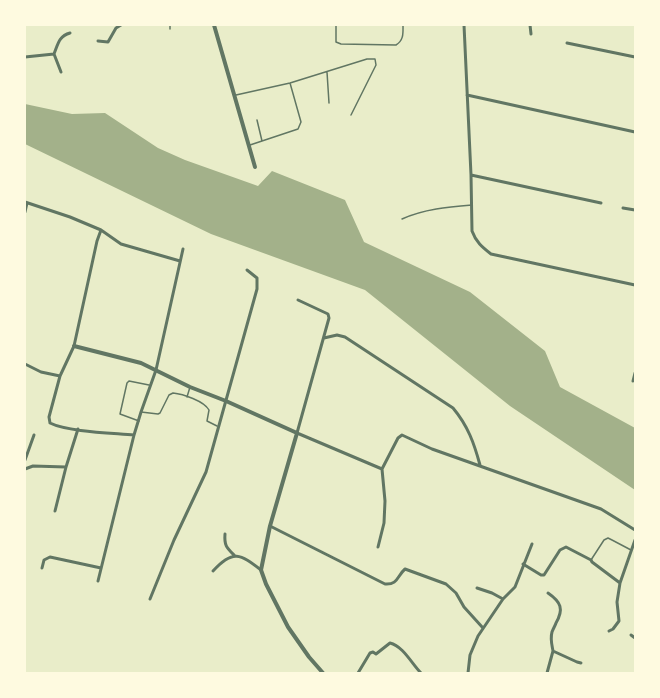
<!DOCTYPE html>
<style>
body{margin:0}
#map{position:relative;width:660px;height:698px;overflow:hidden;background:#e9edc9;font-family:"Asap Condensed",sans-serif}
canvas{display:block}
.frame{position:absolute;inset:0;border:26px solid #fefae0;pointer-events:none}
</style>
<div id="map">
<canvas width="660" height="698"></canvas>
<div class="frame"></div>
</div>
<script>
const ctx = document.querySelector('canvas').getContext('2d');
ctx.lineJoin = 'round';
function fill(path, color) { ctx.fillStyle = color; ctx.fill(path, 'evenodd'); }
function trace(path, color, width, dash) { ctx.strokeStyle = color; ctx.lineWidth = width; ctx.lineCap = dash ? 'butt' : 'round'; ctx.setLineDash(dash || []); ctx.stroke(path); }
const water = new Path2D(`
 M25,104L72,114L105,113L158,148L185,160L258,186L272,171L345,200L364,242L470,292L545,351L560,387L635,428V490L510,406L365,290L211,234L25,144Z`);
const service = new Path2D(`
 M336,25V42L341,44L396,45C404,40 403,33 403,25
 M170,29V25
 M327,72L329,103
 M236,95L290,83L367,59H375L376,65L351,115
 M257,120L262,141
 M250,145L298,129L301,122L290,83
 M402,219C424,209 448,207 472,205
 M187,397L190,387
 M141,412L158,414L160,413L169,395L173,393C183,394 204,401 209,410L207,421L217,426
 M139,421L120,414L127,383L129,381L149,385
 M591,560L604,540L608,538L612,540L631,550`);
const minor = new Path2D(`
 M464,25L471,175L472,231C476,242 482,247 491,254L635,285
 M530,25L531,34
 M98,41L108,42L116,28L121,25
 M567,43L635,57
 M25,57L54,54
 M61,72L54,54C58,44 59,36 70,33
 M467,95L635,132
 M471,175L601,203
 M25,202L70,217L101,230
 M623,208L635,210
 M25,212L27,203
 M298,300L328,314L329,318L297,433L382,469
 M324,338L337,335L345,337L453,408C468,426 474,443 480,465
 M25,364L41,372L60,376
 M633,381L635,373
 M134,435C113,433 68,432 50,423L49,417L60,376L74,346L97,241L101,230L121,244L180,261
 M25,460L34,435
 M25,469L33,466L66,467
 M55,511L66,467L78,429
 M270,526L385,584C398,585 397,576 405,569L446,584L456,593L464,607L483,628
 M225,534C224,546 227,548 235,556
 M378,547L384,523L385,501L382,469L398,438L402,435L432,449L601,509L635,530
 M523,564L541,575H544L560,550L566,547L591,560L592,562L620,583
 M42,568L44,560L50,557L101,568
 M213,571C233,549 240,554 261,570
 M98,581L134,435L141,412L156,370L183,249
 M477,588L492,593L503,599
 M548,593C561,602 564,609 556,623C555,626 553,629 552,632C550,639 552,645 553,651
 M150,599L174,540L206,472L257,289V278L247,270
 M609,631L613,629L619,621L617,602L620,583L635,540
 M631,635L635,638
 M358,673L370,653L373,652L376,654L390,643C403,646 412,664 421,673
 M468,673L470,655L478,636L503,599L515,587L532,544
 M547,673L553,651L577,662L581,663`);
const tertiary = new Path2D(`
 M214,25L255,167
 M74,346L141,363L190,387L226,401L297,433L270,526L261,570L266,584L288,627L309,657L323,673`);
fill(water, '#a3b18a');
trace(service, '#617663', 1.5);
trace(minor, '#617663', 3);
trace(tertiary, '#617663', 4);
</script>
